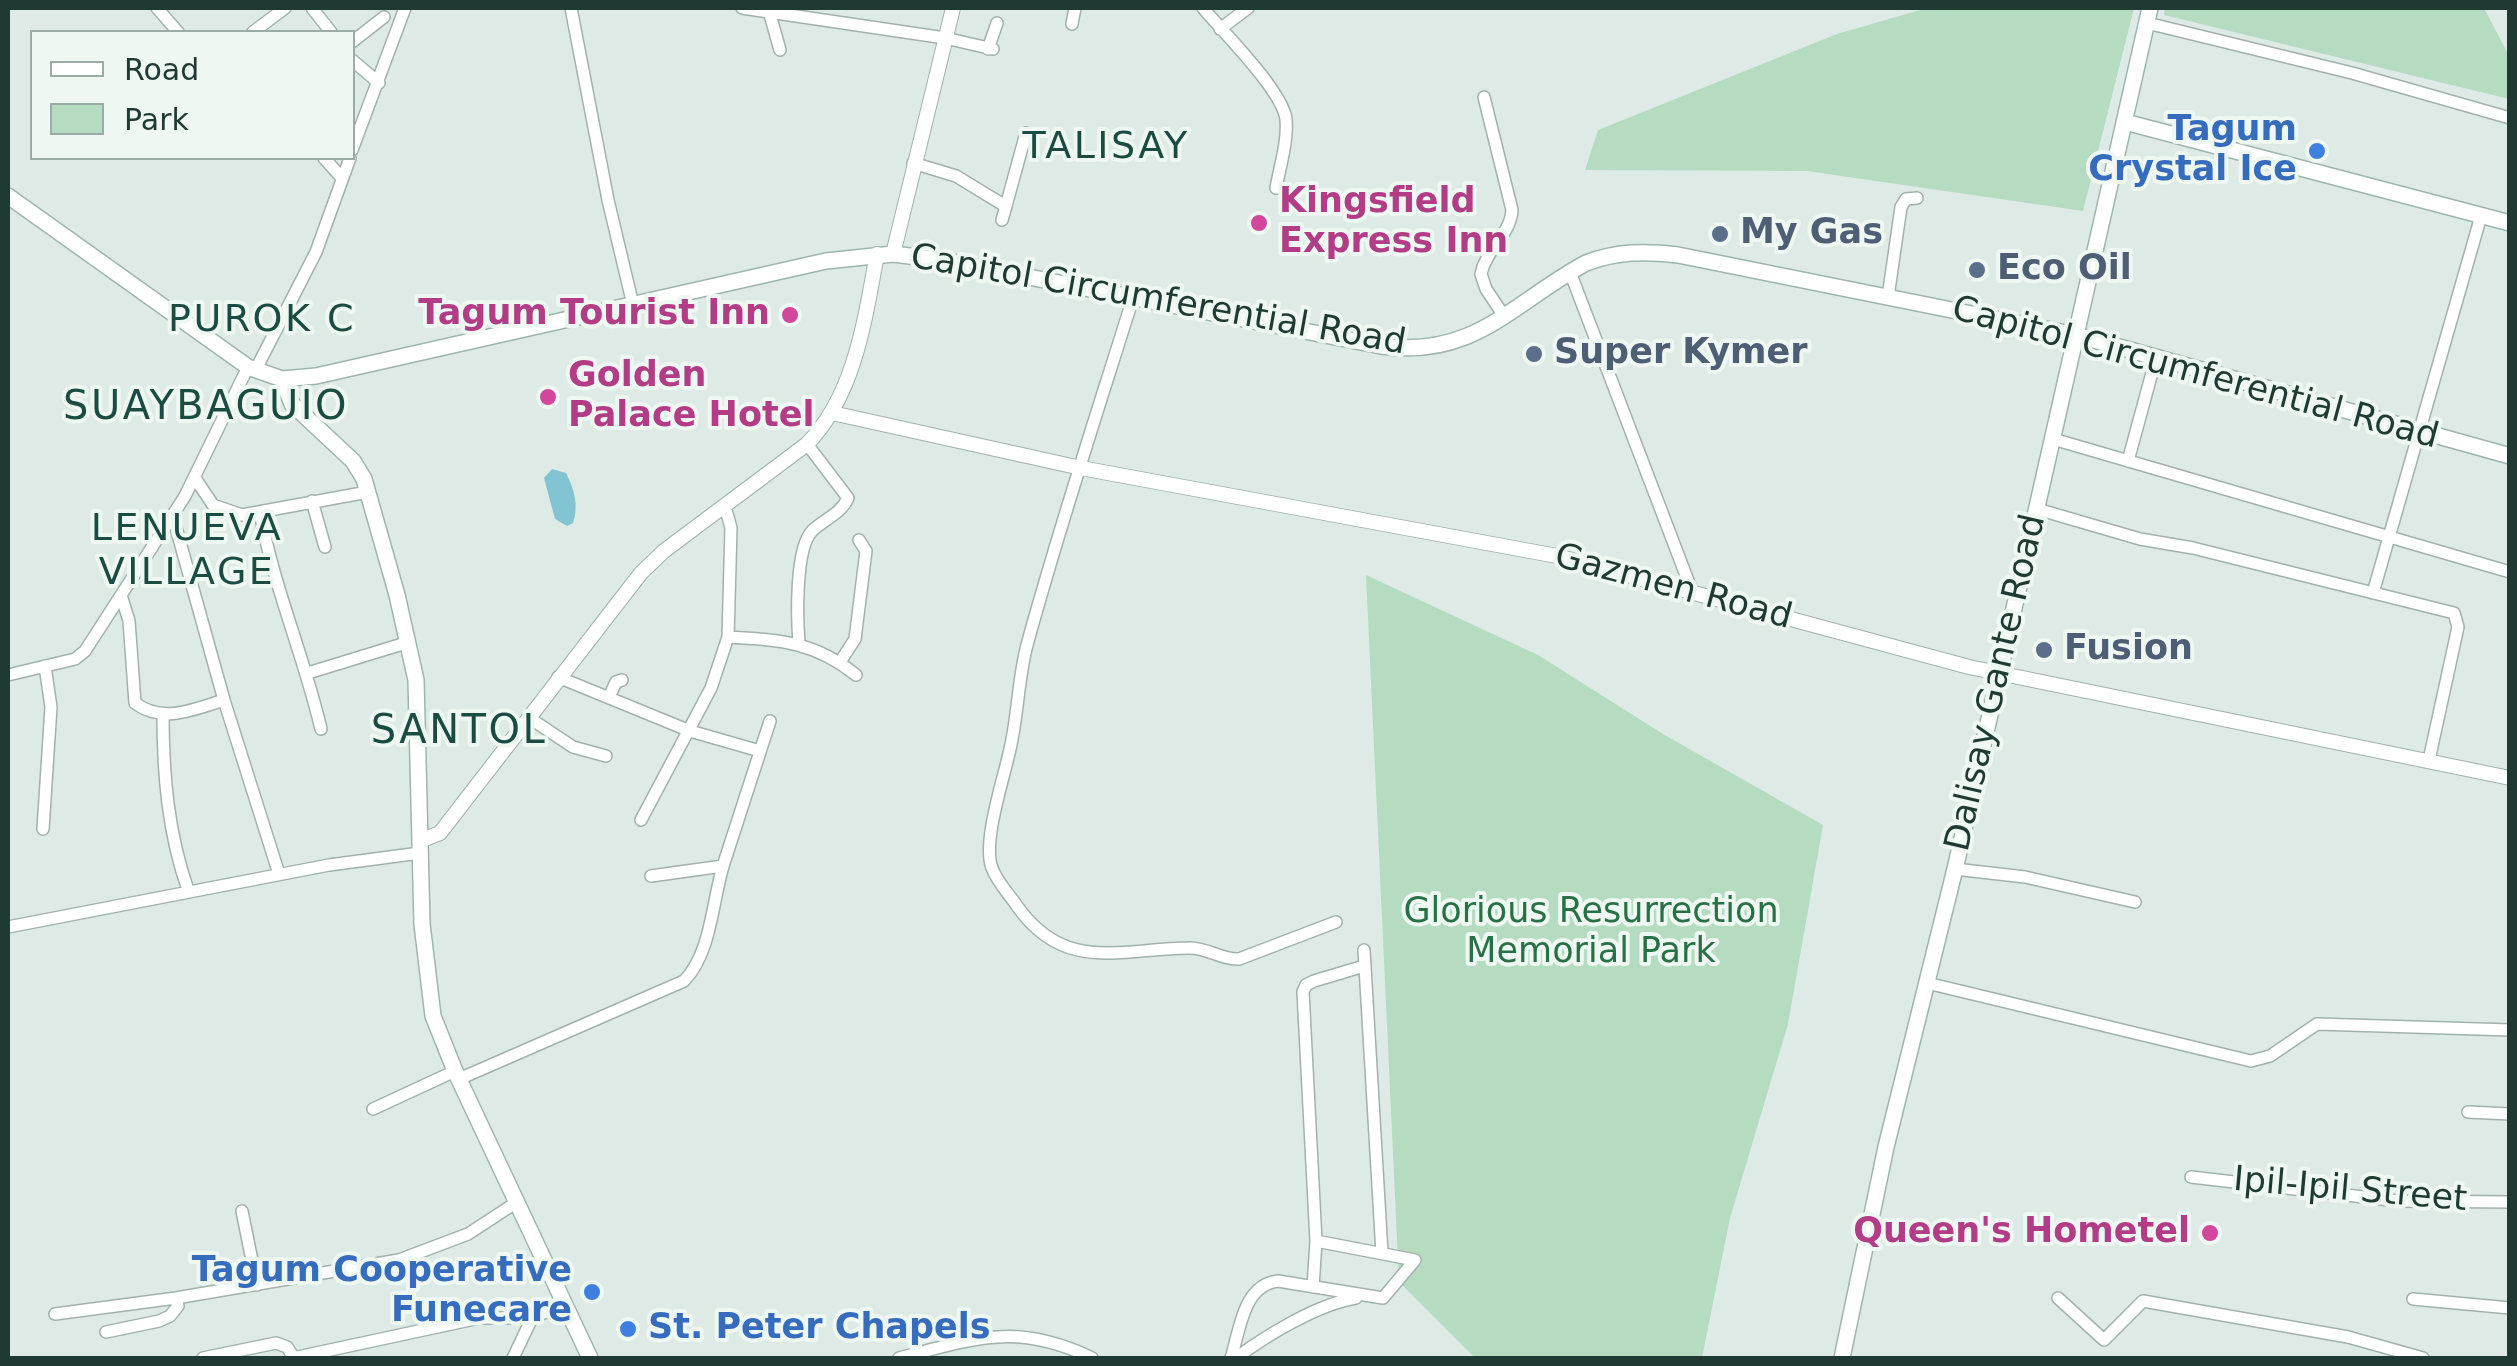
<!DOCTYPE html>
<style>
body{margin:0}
#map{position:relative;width:2517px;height:1366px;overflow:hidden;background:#deeae5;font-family:"DejaVu Sans",sans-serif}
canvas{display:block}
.frame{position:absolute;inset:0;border:10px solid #1f3a33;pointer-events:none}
.legend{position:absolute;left:30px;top:30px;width:325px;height:130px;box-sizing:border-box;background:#eef7f2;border:2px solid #9baba6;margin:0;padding:12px 18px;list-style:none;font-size:30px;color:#1f3a33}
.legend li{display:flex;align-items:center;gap:20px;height:50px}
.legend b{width:50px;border:2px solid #9baba6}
</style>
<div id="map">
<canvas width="2517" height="1366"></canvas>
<div class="frame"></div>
<ul class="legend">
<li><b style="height:12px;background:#fff"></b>Road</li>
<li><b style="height:28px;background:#b5dcc1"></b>Park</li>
</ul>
</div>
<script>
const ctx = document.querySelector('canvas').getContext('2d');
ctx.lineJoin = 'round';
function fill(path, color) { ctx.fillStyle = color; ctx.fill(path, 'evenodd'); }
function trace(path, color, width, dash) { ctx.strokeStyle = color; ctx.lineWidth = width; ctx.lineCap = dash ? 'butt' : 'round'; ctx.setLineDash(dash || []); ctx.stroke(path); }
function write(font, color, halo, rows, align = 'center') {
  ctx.font = font + ' "DejaVu Sans",sans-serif'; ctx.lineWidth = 8; ctx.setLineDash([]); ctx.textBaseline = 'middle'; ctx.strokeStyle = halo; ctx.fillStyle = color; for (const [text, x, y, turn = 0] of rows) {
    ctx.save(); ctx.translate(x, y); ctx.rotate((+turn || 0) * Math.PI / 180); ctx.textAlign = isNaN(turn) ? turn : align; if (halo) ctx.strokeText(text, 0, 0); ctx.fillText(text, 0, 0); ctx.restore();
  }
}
const green = new Path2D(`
 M1927,8H2134L2083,211L1807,171L1585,170L1598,130L1837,34Z
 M2165,8H2484L2509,56V99L2164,15Z
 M1366,575L1538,655L1663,734L1823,825L1788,1024L1730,1218L1702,1358H1475L1399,1282Z`);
const water = new Path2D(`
 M552,469L566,473C574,489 579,505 573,523L567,526L555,519L544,478Z`);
const minor = new Path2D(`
 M157,8L178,32
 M312,8L331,32
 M571,8L608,200L633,305
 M742,8L945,38L993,49
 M1203,8C1223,32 1282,90 1286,119C1288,141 1280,166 1276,188
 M769,11L780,50
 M2147,23L2352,73L2510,118
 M1072,24L1075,8
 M1220,29L1248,8
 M253,32L285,8
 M352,42L384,17
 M988,49L997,23
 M352,60L379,83
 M1484,97L1512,210C1511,234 1486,249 1481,274L1486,289L1504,316
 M352,150L405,8
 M324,158L342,178
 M913,163L956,176L1002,204L1006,206L1002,220
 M1006,206L1026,133
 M1570,272L1692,591
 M1888,297L1901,207L1906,199L1917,198
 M1133,298C1097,413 1059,528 1027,645C1018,679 1018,715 1010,749C1004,778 982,842 992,868C997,882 1009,894 1017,906C1064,973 1120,949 1188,948C1207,947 1221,960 1239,959L1336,922
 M255,371L316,252L350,158
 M2053,439L2510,572
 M2128,461L2156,358
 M195,478L213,505L242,515L368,492
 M312,501L325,547
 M2037,509L2140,539L2193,548L2454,613L2458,627L2429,760
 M260,512C273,585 304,656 321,729
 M173,517L224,700
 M2373,593L2481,216
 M121,595L129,621L135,703C163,724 195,709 224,700L279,874
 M728,637C779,640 814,641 856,675
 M799,643C797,618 795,549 812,531C824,519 841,514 848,498L807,444
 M840,662L855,639L866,551L859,540
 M308,673L409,642
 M8,675L75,659L85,651L185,496L248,367
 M558,677L690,731L760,751
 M609,697L616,682L622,680
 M163,714C163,775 168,833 188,890
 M528,717L573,747L606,756
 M641,820L711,688L728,637L731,528L725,506
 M43,829L51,707L45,666
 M1955,869L2025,877L2135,902
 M651,876L723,866
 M8,927L329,865L420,853
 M1364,950L1382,1253
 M1927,983L2251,1061L2270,1056L2317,1024L2510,1030
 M459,1079L684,981C712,952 712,900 724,863C739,816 755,768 770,721
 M373,1109L455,1071
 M2468,1112L2510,1114
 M2191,1177L2398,1201L2510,1202
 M242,1211L257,1285
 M1313,1287L1316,1241L1303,992L1306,985L1314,981L1364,966
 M2058,1298L2104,1340L2143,1301L2348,1337L2423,1358
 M2413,1299L2510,1308
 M55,1314L176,1298L399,1260L468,1234L517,1202
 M106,1332L159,1321L170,1316L178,1306L176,1298
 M203,1358L276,1343L287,1347L294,1358
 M293,1358L479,1318H532L565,1304
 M513,1358L532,1318
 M899,1358C975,1338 1017,1322 1092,1358
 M1231,1358C1240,1330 1243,1285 1278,1281L1383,1298L1415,1260L1316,1241
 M1236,1358C1267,1335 1318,1304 1356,1298`);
const tertiary = new Path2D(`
 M893,254L953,8
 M832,413L1081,468L1557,556L1969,667L2510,778
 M420,841L440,833L641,573L664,551L807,444C855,395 865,319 877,254`);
const secondary = new Path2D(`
 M2125,122L2510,223
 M8,196L248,367L282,379L316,376L826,261L893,254L942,260L1381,346C1474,359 1512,303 1586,263C1617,251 1646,251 1678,255L2076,335L2510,456
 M282,379L292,404L353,461L364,479L397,595L416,680L422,924L433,1016L455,1071L590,1358
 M1842,1358L1886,1147L1955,869L2150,8`);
const markers = [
 [2317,151,10,"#3f7fe0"],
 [1259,223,10,"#d1479c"],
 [1720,234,10,"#5c6f8a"],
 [1977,270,10,"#5c6f8a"],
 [790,315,10,"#d1479c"],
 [1534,354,10,"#5c6f8a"],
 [548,397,10,"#d1479c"],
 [2044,650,10,"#5c6f8a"],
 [2210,1233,10,"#d1479c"],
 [592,1292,10,"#3f7fe0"],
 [628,1329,10,"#3f7fe0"]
];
const shopNames = [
 ["Tagum",2297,131],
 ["Crystal Ice",2297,171],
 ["Tagum Cooperative",572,1272],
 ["Funecare",572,1312],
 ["St. Peter Chapels",648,1329,"left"]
];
const hotelNames = [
 ["Kingsfield",1279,203],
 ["Express Inn",1279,243],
 ["Tagum Tourist Inn",770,315,"right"],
 ["Golden",568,377],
 ["Palace Hotel",568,417],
 ["Queen's Hometel",2190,1233,"right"]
];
const serviceNames = [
 ["My Gas",1740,234],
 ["Eco Oil",1997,270],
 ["Super Kymer",1554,354],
 ["Fusion",2064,650]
];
const streetNames = [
 ["Capitol Circumferential Road",1158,301,10],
 ["Capitol Circumferential Road",2195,374,15],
 ["Gazmen Road",1673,588,15],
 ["Dalisay Gante Road",1997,683,-77],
 ["Ipil-Ipil Street",2350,1191,5]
];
const parkNames = [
 ["Glorious Resurrection",1591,913],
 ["Memorial Park",1591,953]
];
const neighbourhoodNames = [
 ["TALISAY",1106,148],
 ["PUROK C",262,321],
 ["LENUEVA",187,530],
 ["VILLAGE",187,574]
];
const quarterNames = [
 ["SUAYBAGUIO",206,409],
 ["SANTOL",459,733]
];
fill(green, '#b5dcc1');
fill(water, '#83c4d2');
trace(minor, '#a1b2ac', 14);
trace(tertiary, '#a1b2ac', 16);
trace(secondary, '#9db6ad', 18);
trace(minor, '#fff', 11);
trace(tertiary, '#fff', 14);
trace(secondary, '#fff', 15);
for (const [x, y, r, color] of markers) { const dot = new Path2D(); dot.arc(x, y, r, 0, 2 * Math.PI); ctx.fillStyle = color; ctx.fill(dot); trace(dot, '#eef7f2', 4); }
write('bold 35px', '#366cbe', '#eef7f2', shopNames, 'right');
write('bold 35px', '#b23c85', '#eef7f2', hotelNames, 'left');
write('bold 35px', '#4e5e75', '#eef7f2', serviceNames, 'left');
write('35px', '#1f3a33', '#eef7f2', streetNames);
write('35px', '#287146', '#eef7f2', parkNames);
ctx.letterSpacing = '2.5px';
write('38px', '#1b4c41', '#eef7f2', neighbourhoodNames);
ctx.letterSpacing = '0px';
ctx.letterSpacing = '2.5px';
write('40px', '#1b4c41', '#eef7f2', quarterNames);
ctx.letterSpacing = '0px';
</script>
